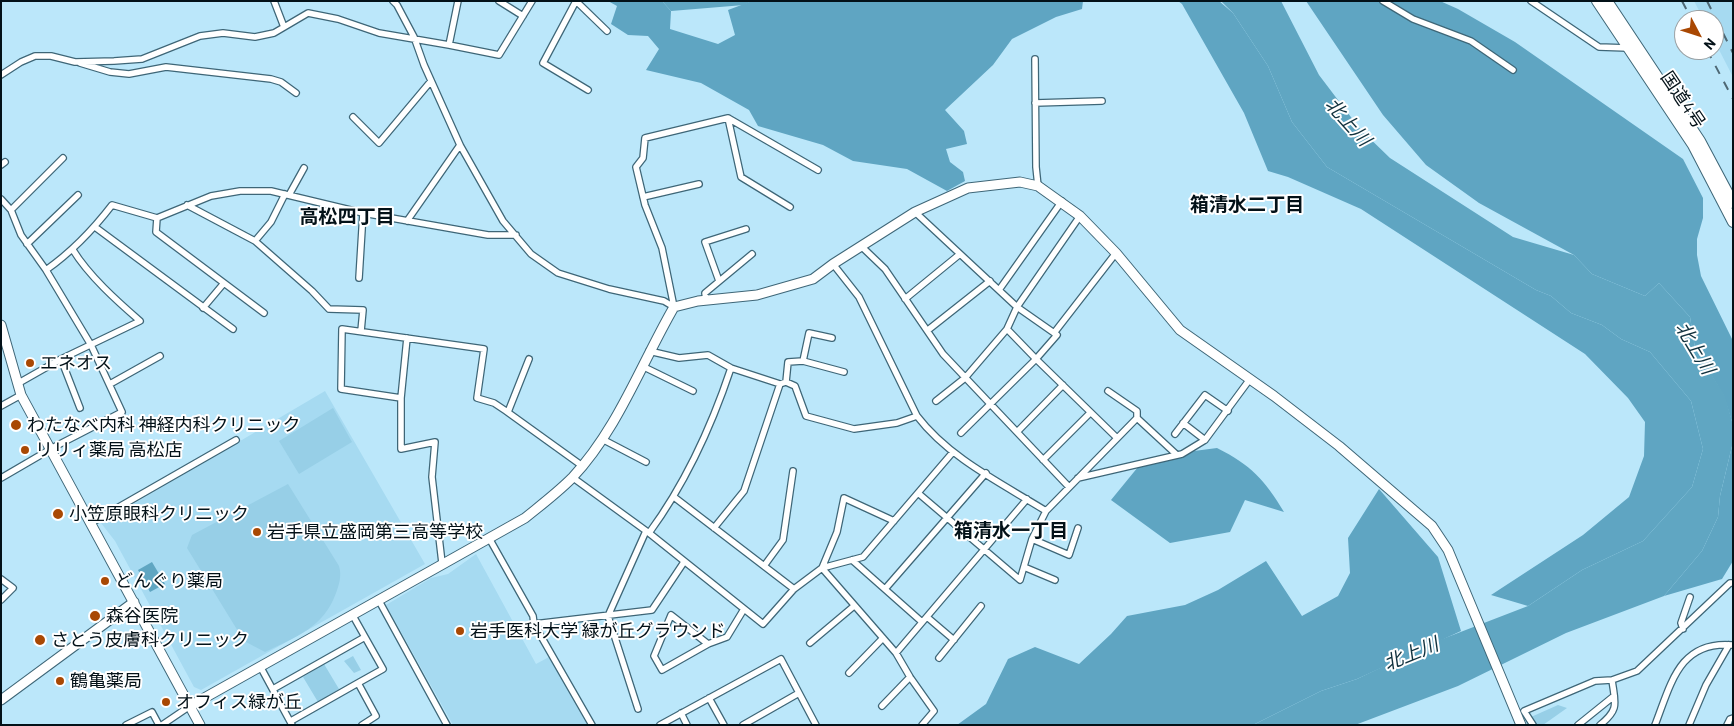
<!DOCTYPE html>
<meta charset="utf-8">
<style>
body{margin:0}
#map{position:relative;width:1734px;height:726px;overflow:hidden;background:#bbe7fa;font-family:Barlow,sans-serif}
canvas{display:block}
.frame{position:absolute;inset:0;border:2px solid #031118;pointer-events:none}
.north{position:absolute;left:1674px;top:10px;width:50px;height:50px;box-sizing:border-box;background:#fff;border:1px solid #9aa0a3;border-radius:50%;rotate:130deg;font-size:14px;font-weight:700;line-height:20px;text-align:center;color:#031118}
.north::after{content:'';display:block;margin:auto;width:18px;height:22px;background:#a94803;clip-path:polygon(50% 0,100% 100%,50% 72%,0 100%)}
</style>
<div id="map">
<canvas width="1734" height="726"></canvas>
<div class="frame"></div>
<div class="north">N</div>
</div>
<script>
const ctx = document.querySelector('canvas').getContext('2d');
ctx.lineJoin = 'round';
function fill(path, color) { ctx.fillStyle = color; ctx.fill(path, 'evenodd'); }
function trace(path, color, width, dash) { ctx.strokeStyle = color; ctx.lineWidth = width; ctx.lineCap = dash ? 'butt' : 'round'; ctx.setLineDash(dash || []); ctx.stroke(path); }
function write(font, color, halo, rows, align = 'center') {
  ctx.font = font + ' Barlow,"Noto Sans JP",sans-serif'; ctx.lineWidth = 4; ctx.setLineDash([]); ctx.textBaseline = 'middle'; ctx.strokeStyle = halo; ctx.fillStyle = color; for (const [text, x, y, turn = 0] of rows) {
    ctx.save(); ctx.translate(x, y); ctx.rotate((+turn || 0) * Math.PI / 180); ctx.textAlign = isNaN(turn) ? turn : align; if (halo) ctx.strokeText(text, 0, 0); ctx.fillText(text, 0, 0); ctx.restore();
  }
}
const built = new Path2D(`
 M1694,1H1733V77L1714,40V20H1704Z
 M325,391L425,564L201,690L194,687L115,541L101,523Z
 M476,554L536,664L549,657L588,725H453L386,605L431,578L448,574Z`);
const green = new Path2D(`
 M333,408L352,442L299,474L279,441Z
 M288,484L339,566C342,576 339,585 336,593C324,627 296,637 265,652L244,641L187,548L192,535Z
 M353,656L361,670L354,673L344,661Z
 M324,664L339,689L318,702L303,677Z
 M1558,705L1567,708L1543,725H1537L1531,717Z`);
const forest = new Path2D(`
 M608,1H662L671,11L670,29L718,44L735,35L728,10L752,1H1083L1082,9L1056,17L1012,39L993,65L945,110L964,131L967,144L946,149L950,162L963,172L965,181L947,191L907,169L853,161L823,145L758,126L749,110L701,83L646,70L659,49L648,36L628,35L611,24L617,6Z
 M1178,1H1219L1233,13L1268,66L1292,122L1327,167L1536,290L1551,296L1571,313L1602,325L1621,339L1650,352L1691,401L1703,449L1692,487L1643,541L1582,570L1528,606L1491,595L1583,535L1629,497L1644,456L1645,422L1628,398L1585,354L1361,209L1288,177L1268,171L1244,113L1182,4Z
 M1306,1H1440L1458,9L1515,42L1683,159L1703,198V218L1697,239V255L1701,276L1733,341V425L1724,396L1695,348L1690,317L1659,283L1645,296L1592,274L1574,255L1479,203L1426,165L1383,115Z
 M1733,442V561L1722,579L1664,596L1702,551L1718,517L1720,496Z
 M1217,448C1251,465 1265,480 1284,512L1245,500L1230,532L1170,543L1111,500L1138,467L1194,451Z
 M1379,489L1438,557L1461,631L1357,679L1321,691L1253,725H957L986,704L1008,659L1035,647L1079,664L1111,634L1127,616L1185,605L1218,590L1266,561L1302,616L1338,596L1350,573L1348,538Z`);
const water = new Path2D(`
 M662,1H752L744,5L671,11Z
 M1221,1H1281L1319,75L1360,129L1390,158L1513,237L1574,255L1592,274L1645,296L1659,283L1690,317L1695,348L1725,396L1733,425V442L1720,496L1718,517L1702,551L1664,596L1566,633L1458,686L1355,725H1253L1321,691L1357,679L1432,643L1528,606L1582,570L1643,541L1692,487L1703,449L1691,401L1650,352L1621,339L1602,325L1571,313L1551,296L1536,290L1327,167L1292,122L1268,66L1233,13Z
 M152,562L165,584L150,592L138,570Z`);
const street = new Path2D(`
 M274,1L284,27
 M393,1L397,5L414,37L424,65L460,145L503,221L531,254L558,273L609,289L664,301L674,307
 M499,1L523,16
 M576,1L543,63L588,90
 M576,1L607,31
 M1383,1L1413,19L1471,41L1513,70
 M1531,1L1599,47L1628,48
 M449,45L499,55L532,1
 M1035,59L1036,167L1038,186
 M80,63L110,72L129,74L166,67L271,79L281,82L296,93
 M1,75L21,62L35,56H51L75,62L114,61L142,59L200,36L223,33L255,37L274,33L308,13L338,19L379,33L449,45L458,1
 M1035,103L1102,101
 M353,117L379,143L431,81
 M728,118L741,177L790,207
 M1,165L5,162
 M289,195L304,168
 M643,197L699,184
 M1,199L11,210L21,235L46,270C73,251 92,231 112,205L157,218L211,196L240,191H271L363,213L488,235H516
 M187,205L255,241L312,291L329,309L363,310L361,331
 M11,210L63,158
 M915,212L1017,307L1057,335L1036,359L1117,438
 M157,218L156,232L264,313
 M407,221L460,145
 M95,227L233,329
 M255,241L271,222L285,194
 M27,244L78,195
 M861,246L885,269L943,354L1069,487
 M833,264L859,297L917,416C949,458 1001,483 1046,511
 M359,278L363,213
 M719,281L705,242L746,229
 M999,290L1062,201
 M905,299L960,254
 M706,300L705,293L752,254
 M674,307L662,248L645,205L636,167L643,158L645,138L728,118L818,170
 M203,308L224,283
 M928,330L990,281
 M1054,333L1116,253
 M649,351L679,358L708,355L731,368L780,384L786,382L795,386L806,416L854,429L897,423L917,416
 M61,359L80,408
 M803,361L844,372
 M642,366L693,391
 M786,382L788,362L803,361L809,333L832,338
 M17,384L61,359L140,321C117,301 89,276 73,250
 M110,384L160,356
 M1108,391L1137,411V418
 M401,398L407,338
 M936,401L965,378L1007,329
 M1,406L21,395
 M508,412L529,359
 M1183,423L1205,440
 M1017,432L1063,385
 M961,433L1036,359L1007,329L1017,307L1080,216
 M1175,434L1205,395L1228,411
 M602,439L646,462
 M1043,460L1090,413
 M572,477L649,533L763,624L794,589L822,568L863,557L953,452
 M1,478L56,446L122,412L91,345L46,270
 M1078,478L1182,454L1205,440L1250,379
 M918,493L1020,580L1032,539L1069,555L1078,528
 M674,497L794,589
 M91,523L236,440
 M714,528L744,491L780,384
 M649,533C685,484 712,425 731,368
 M489,538L533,616L534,624L652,610L684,562
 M1032,539L1046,511L1137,418L1177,455
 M852,560L922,622
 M442,563L432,477L435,442L401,449V398L341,389L342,329L484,349L477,398L494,403L506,411L581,465
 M764,566L783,540L793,471
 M1024,567L1055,580
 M822,568L896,653L910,677L934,711L922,725
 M822,568L837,532L844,498L894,521
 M1,579L13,588L1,600
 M885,589L986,473
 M378,599L447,725
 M352,614L383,669L358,683L376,716L362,725
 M927,617L954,640
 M534,624L592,725
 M1683,629L1681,623L1690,597
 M810,643L854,606
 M708,644L671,615L654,656L662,670L708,644L727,637L744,609
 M896,653L1027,499
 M939,658L981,606
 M260,666L292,725
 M849,673L883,638
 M273,689L365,637
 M709,698L724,725
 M882,706L910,677
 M638,709L608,616L646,531
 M681,713L687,725
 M291,721L358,683
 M126,725L152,712L159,725
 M162,725L190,706
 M660,725L781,659L816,725
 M743,725L799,693
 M1533,725L1524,711L1595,681L1612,680L1637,671L1730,583H1733
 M1578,725L1614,696
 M1600,725C1620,709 1615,703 1612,680
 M1655,725C1671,684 1679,640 1733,645
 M1689,725L1706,685L1729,645
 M1727,725L1730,719L1733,718`);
const secondary = new Path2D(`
 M1,325L21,395L200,725
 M1,700L134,602
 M190,706L525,518C541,505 557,493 572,478C618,429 641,364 674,307L698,301L757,295L813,279L833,264L915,212L968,188L1020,182L1038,186L1080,216L1116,253L1180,330L1274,396L1339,446L1432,526L1448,550L1521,725`);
const highway = new Path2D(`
 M1597,1L1693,145L1733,222
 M1607,1L1700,141L1733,203`);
const rail = new Path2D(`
 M1682,1L1692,20
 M1707,1L1733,53
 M1707,50L1733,99`);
const markers = [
 [30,363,5,"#a94803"],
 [16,425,6,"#a94803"],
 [25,450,5,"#a94803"],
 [58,514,6,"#a94803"],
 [257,532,5,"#a94803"],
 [105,581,5,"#a94803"],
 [95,616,6,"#a94803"],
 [460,631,5,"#a94803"],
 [40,640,6,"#a94803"],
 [60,681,5,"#a94803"],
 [166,702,5,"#a94803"]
];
const streetNames = [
 ["国道4号",1683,100,56]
];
const poiNames = [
 ["エネオス",40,363],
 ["わたなべ内科 神経内科クリニック",27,425],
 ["リリィ薬局 高松店",35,450],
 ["小笠原眼科クリニック",69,514],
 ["岩手県立盛岡第三高等学校",267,532],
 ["どんぐり薬局",115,581],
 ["森谷医院",106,616],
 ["岩手医科大学 緑が丘グラウンド",470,631],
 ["さとう皮膚科クリニック",51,640],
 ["鶴亀薬局",70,681],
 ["オフィス緑が丘",176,702]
];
const waterNames = [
 ["北上川",1348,122,48],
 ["北上川",1695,348,59],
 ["北上川",1411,654,-22]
];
const neighbourhoodNames = [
 ["箱清水二丁目",1247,205],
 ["高松四丁目",347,217],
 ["箱清水一丁目",1011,531]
];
fill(built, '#a6daf1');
fill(green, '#97cfe7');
fill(forest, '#5fa5c2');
fill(water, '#60a6c2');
trace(street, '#3e6677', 8);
trace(secondary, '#3e6677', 11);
trace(highway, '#3e6677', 12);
trace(street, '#fff', 5.5);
trace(secondary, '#fff', 9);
trace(highway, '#fff', 10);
trace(rail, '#4e6874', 2, [9, 9]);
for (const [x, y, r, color] of markers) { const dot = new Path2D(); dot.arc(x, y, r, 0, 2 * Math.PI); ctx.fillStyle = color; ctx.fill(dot); trace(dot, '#fff', 2); }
write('18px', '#031118', '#fff', streetNames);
write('18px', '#031118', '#fff', poiNames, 'left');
write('italic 19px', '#10313e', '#fff', waterNames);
write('bold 19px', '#031118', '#fff', neighbourhoodNames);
</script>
